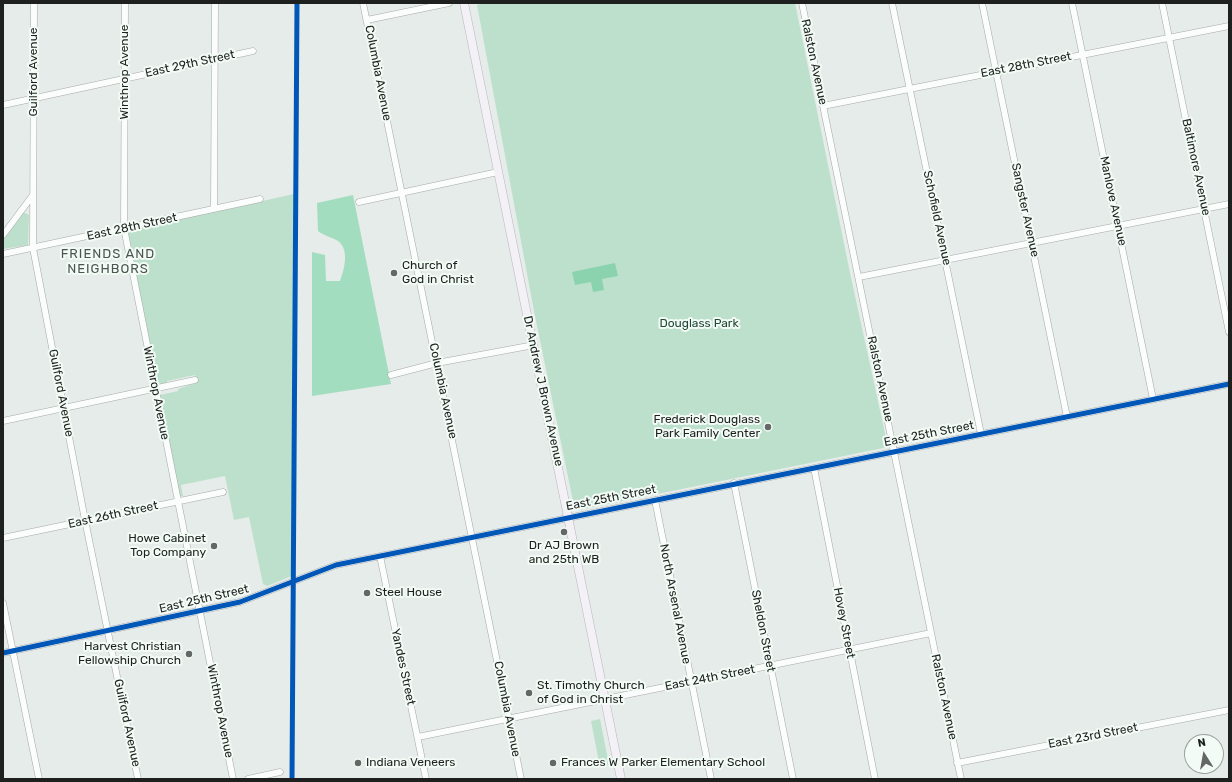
<!DOCTYPE html>
<style>
body{margin:0}
#map{position:relative;width:1232px;height:782px;overflow:hidden;background:#e6ece9;font-family:Rubik,sans-serif}
canvas{display:block}
.frame{position:absolute;inset:0;border:4px solid #1d201e;pointer-events:none}
.north{position:absolute;left:1184px;top:734px;width:40px;height:40px;box-sizing:border-box;background:#f2fbf5;border:1px solid #9da39f;border-radius:50%;rotate:349deg;font-size:11px;font-weight:700;line-height:16px;text-align:center;color:#1d201e}
.north::after{content:'';display:block;margin:auto;width:14px;height:18px;background:#636765;clip-path:polygon(50% 0,100% 100%,50% 72%,0 100%)}
</style>
<div id="map">
<canvas width="1232" height="782"></canvas>
<div class="frame"></div>
<div class="north">N</div>
</div>
<script>
const ctx = document.querySelector('canvas').getContext('2d');
ctx.lineJoin = 'round';
function fill(path, color) { ctx.fillStyle = color; ctx.fill(path, 'evenodd'); }
function trace(path, color, width, dash) { ctx.strokeStyle = color; ctx.lineWidth = width; ctx.lineCap = dash ? 'butt' : 'round'; ctx.setLineDash(dash || []); ctx.stroke(path); }
function write(font, color, halo, rows, align = 'center') {
  ctx.font = font + ' Rubik,sans-serif'; ctx.lineWidth = 4; ctx.setLineDash([]); ctx.textBaseline = 'middle'; ctx.strokeStyle = halo; ctx.fillStyle = color; for (const [text, x, y, turn = 0] of rows) {
    ctx.save(); ctx.translate(x, y); ctx.rotate((+turn || 0) * Math.PI / 180); ctx.textAlign = isNaN(turn) ? turn : align; if (halo) ctx.strokeText(text, 0, 0); ctx.fillText(text, 0, 0); ctx.restore();
  }
}
const green = new Path2D(`
 M484,3H795L850,273L888,447L579,510L574,506L534,311L477,5Z
 M294,194L292,573V576L267,586L263,584L249,517L234,520L225,476L181,485L183,496H180L160,395L178,391V389L196,383L195,375L167,381V383L161,384L157,382L128,232H130V230Z
 M23,212L29,215L28,245L3,249V239Z
 M600,719L609,765L600,767L591,721Z`);
const forest = new Path2D(`
 M353,195L391,384L312,396V252L325,255L326,281H340C344,270 350,250 338,241C332,237 324,236 318,231L317,203Z`);
const water = new Path2D(`
 M615,263L618,276L602,279L604,290L593,292L591,282L575,285L572,272Z`);
const minor = new Path2D(`
 M34,3L33,248L85,520L138,779
 M125,3L124,228L233,779
 M363,3L521,779
 M802,3L961,779
 M892,3L981,434
 M982,3L1067,417
 M1072,3L1153,399
 M1162,3L1229,332
 M367,20L449,3
 M3,105L253,51
 M823,106L1229,26
 M359,202L498,172
 M214,209L215,3
 M3,235L33,195
 M3,254L260,199
 M859,277L1229,204
 M391,375L437,363L534,345
 M3,421L195,380
 M814,468L875,779
 M734,483L793,779
 M655,500L711,779
 M3,538L223,492
 M380,556L426,779
 M3,603L39,779
 M3,653L240,602L336,565L1229,384
 M418,737L931,633
 M957,763L1229,710
 M248,779L280,772`);
const major = new Path2D(`
 M464,3L621,779`);
const cycleway = new Path2D(`
 M3,653L240,602L336,565L1229,384
 M292,779L297,3`);
const markers = [
 [394,273,4,"#636765"],
 [768,427,4,"#636765"],
 [564,532,4,"#636765"],
 [214,546,4,"#636765"],
 [367,593,4,"#636765"],
 [189,654,4,"#636765"],
 [529,693,4,"#636765"],
 [358,763,4,"#636765"],
 [553,763,4,"#636765"]
];
const streetNames = [
 ["Ralston Avenue",814,62,78],
 ["East 29th Street",190,64,-12],
 ["East 28th Street",1026,65,-11],
 ["Guilford Avenue",34,72,-90],
 ["Winthrop Avenue",125,72,-90],
 ["Columbia Avenue",378,73,79],
 ["Baltimore Avenue",1196,167,78],
 ["Manlove Avenue",1113,201,78],
 ["Sangster Avenue",1025,210,78],
 ["Schofield Avenue",937,218,78],
 ["East 28th Street",132,227,-12],
 ["Ralston Avenue",880,379,78],
 ["Columbia Avenue",443,391,78],
 ["Dr Andrew J Brown Avenue",543,391,78],
 ["Guilford Avenue",61,393,79],
 ["Winthrop Avenue",156,393,79],
 ["East 25th Street",929,434,-11],
 ["East 25th Street",611,498,-11],
 ["East 26th Street",113,515,-12],
 ["East 25th Street",204,599,-13],
 ["North Arsenal Avenue",675,604,79],
 ["Hovey Street",844,623,79],
 ["Sheldon Street",763,631,79],
 ["Yandes Street",403,667,78],
 ["East 24th Street",710,678,-11],
 ["Ralston Avenue",944,697,78],
 ["Columbia Avenue",507,709,79],
 ["Winthrop Avenue",220,711,79],
 ["Guilford Avenue",127,723,78],
 ["East 23rd Street",1093,736,-11]
];
const poiNames = [
 ["Church of",402,266],
 ["God in Christ",402,280],
 ["Frederick Douglass",760,420,"right"],
 ["Park Family Center",760,434,"right"],
 ["Howe Cabinet",206,539,"right"],
 ["Top Company",206,553,"right"],
 ["Dr AJ Brown",564,546,"center"],
 ["and 25th WB",564,560,"center"],
 ["Steel House",375,593],
 ["Harvest Christian",181,647,"right"],
 ["Fellowship Church",181,661,"right"],
 ["St. Timothy Church",537,686],
 ["of God in Christ",537,700],
 ["Indiana Veneers",366,763],
 ["Frances W Parker Elementary School",561,763]
];
const parkNames = [
 ["Douglass Park",699,324]
];
const neighbourhoodNames = [
 ["FRIENDS AND",108,254],
 ["NEIGHBORS",108,269]
];
fill(green, '#bde0cc');
fill(forest, '#a3ddbf');
fill(water, '#8ad3ae');
trace(minor, '#a6aaa8', 7);
trace(major, '#bab8bf', 9);
trace(minor, '#fbfcfc', 6);
trace(major, '#f3f1f5', 8);
trace(cycleway, '#0057b8', 5);
for (const [x, y, r, color] of markers) { const dot = new Path2D(); dot.arc(x, y, r, 0, 2 * Math.PI); ctx.fillStyle = color; ctx.fill(dot); trace(dot, '#f2fbf5', 1.5); }
write('12px', '#1d201e', '#f2fbf5', streetNames);
write('12px', '#1d201e', '#f2fbf5', poiNames, 'left');
write('12px', '#1f4934', '#f2fbf5', parkNames);
ctx.letterSpacing = '1px';
write('13px', '#4d5550', '#f2fbf5', neighbourhoodNames);
ctx.letterSpacing = '0px';
</script>
